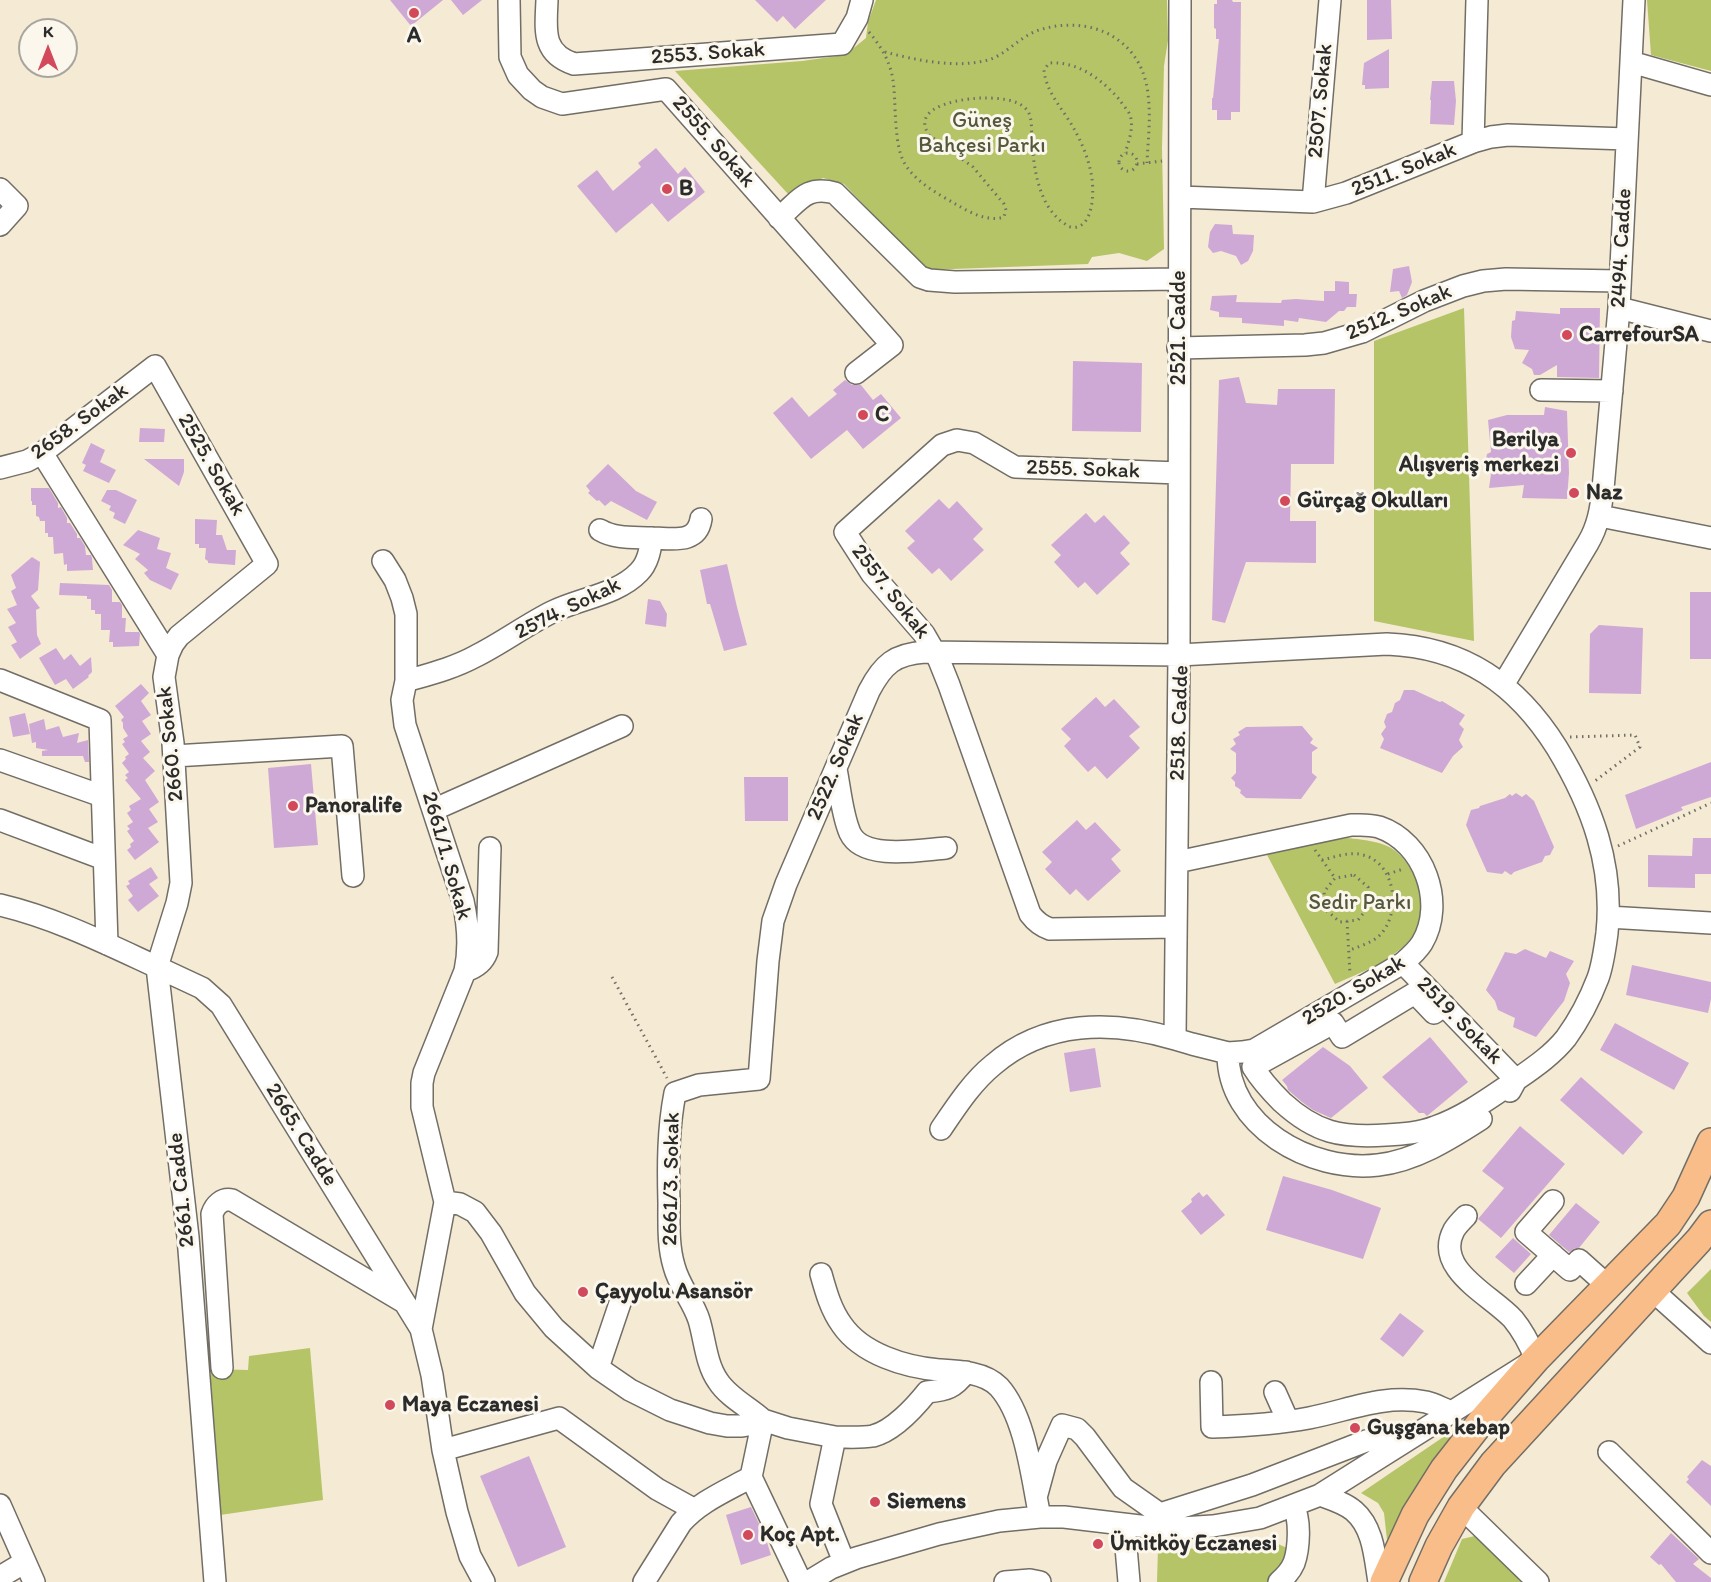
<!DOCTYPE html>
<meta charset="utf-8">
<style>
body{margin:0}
#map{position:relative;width:1711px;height:1582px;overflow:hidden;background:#f5ead4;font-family:Itim,sans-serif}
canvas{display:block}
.north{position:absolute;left:18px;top:18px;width:60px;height:60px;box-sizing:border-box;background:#fbf7ec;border:2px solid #a8a59f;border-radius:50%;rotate:0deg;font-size:16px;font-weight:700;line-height:24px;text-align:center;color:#2b2b2b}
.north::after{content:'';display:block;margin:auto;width:21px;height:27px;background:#d1495b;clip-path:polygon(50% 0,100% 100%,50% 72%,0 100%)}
</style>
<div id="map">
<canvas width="1711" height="1582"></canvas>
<div class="north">K</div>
</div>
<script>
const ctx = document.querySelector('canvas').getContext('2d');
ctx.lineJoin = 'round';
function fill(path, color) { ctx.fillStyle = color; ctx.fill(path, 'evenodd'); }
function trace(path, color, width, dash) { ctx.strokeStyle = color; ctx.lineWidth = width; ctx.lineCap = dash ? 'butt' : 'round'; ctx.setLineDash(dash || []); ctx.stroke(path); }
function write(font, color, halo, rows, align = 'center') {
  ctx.font = font + ' Itim,sans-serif'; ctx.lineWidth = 6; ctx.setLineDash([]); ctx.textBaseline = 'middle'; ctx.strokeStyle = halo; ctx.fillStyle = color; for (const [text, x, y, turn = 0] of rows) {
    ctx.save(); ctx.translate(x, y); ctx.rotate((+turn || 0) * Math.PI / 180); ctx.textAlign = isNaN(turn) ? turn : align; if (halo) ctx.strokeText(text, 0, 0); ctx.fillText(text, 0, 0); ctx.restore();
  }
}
const green = new Path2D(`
 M876,0H1167L1168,40L1164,66L1162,148L1164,249L1147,261L1119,253L1092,257L1088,264L926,270L844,184L823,178L789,195L675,71L802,61L845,55L866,38L868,22Z
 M1647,0H1711V71L1651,55Z
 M1464,308L1474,641L1374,621V341Z
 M1347,838C1364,840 1386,841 1399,854C1419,874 1432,912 1412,937C1393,961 1362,972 1335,984L1265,851Z
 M1711,1269V1322L1704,1316L1687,1293Z
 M310,1348L323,1500L220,1515L210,1369L248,1370L249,1356Z
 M1458,1427L1460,1436L1425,1480L1387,1540L1384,1513L1378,1503L1361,1493Z
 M1479,1535L1521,1582H1444L1462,1539Z
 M1278,1544L1287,1548L1290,1556L1274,1577L1268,1582H1157L1158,1548L1219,1549Z`);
const building = new Path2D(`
 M390,0H443L411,26Z
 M451,0H482L463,15Z
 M755,0H826L795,29L783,16L777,22Z
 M1217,0H1232L1233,2H1241L1240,112H1231V120H1217V110H1212V98H1213L1219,39H1216V29L1214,28V4H1217Z
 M1367,0H1391L1392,39L1367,40Z
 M1389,49V88L1365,89V85H1362L1364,63Z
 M1432,81H1454L1456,101L1454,125L1430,124L1431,100H1430Z
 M656,148L678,174L685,167L705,192L668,222L652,203L616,233L577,186L597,170L613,191L641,167L638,163Z
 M1215,224L1232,225L1233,234L1254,235L1253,251L1248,261L1241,265L1236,256L1221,251L1213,253L1208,247L1210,232Z
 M1409,266L1412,282L1407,295L1402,298L1399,291L1390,292L1393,269Z
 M1335,281L1349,282V294H1357L1356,307H1347L1344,311H1339L1326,322L1299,318L1298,322L1284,320V326L1242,323V318L1219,317V312L1210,310L1212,296L1237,295L1236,302L1281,303L1282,300L1296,299L1324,301V291H1335Z
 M1560,308H1600L1599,378L1557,377V365L1540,375H1534L1532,369L1522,363L1529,350L1515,349L1511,337L1512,321L1515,320L1516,311L1560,314Z
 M1073,361L1142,363L1141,432L1072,431Z
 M1239,377L1246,403L1277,405L1278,389H1335L1334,464H1291L1290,521H1316V563L1246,562L1225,623L1212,620L1219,380Z
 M845,380L852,385H861L873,400L881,394L901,418L863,449L847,430L811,459L773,413L792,397L809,417L837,394L833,390Z
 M1545,407L1567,411L1569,473L1567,499L1522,498L1524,485L1489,488L1491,474L1484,469L1487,454L1491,452L1488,420L1507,415H1544Z
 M140,428L165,429L164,442H139Z
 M91,443L105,450L100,462L116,470L109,483L83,471L86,465L82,463Z
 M144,459H184V472L179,486Z
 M608,464L636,491L657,502L647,520L611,501L605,506L599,500L597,501L588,493L590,491L586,486Z
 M31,488H49L58,503V508L61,507L67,518V523H70L77,534V538H80L85,546L86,555H91L92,558L93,570L67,571V564L64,565L63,553L54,554L53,537H48V533H45V521H40L39,517L36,516V505H32V501H31Z
 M107,490H116L137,500L125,524L113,518L115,513L109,510L111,506L101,501Z
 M939,499L949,509L957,501L983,529L973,539L984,550L951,581L939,568L932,574L907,548L915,541L905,531Z
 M1086,513L1095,523L1104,515L1130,543L1120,553L1130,564L1097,595L1085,582L1078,588L1054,562L1061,555L1051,545Z
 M195,519L217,520L216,535H222L227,550H236L235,565L208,563V561L205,559L206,548H199V544H195Z
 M138,530L160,538L157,549L171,553L166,568L179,574L171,590L150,580L144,573L148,570L135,559L140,554L123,545Z
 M32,557L40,562L38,590L31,596L40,608L36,610L37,635L41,644L20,659L11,645L17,642L8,627L16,623L7,609L17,605L11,591L16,588L11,575Z
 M727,564L737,607L747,645L724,651L710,604H707L700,570Z
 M60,583L109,585L112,590V602H120L122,605V618H126L125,632H139L140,634L139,646L113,647V642H109L110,630H101V614H95V610H91V599H87V596L59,595Z
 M1690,592H1711V659H1690Z
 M648,599L660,601L667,614L666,627L645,624Z
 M1599,625L1643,628L1641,694L1589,693L1590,634Z
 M56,648L64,660L71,654L80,666L91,657L92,672L88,676L89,677L73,689L66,679L55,685L39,658Z
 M141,684L149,693L141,701L151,715L142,721L151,734L141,741L150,752L143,758L155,771L145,780L159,802L149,809L158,822L148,828L159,842L135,860L127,850L131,847L130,844L134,841L127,831L130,829L127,826L133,822L127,813L131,810L129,806L141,799L125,780L128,778L125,775L129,772L122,763L126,759L125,757L129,754L122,744L125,742L123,739L128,736L123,728V723L121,720L124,717L115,706Z
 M1404,690H1414L1440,702L1442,701L1465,715L1459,724L1464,729L1459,740L1463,747L1453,756L1442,773L1380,748L1384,739L1381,734L1386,727L1384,722L1387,714L1392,712L1395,703L1400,700Z
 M1096,697L1105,707L1114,699L1140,727L1129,736L1140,748L1107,779L1095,766L1088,772L1064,746L1071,739L1061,729Z
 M25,713L30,734L13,737L9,717Z
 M44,719L46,730L59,726L63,737L79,733L77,743L88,740L89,762H85L83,756H42V751L48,750L36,748V742L32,743L29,724Z
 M1302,726L1313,739L1310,743L1318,748L1312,752V773L1317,777L1301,799L1246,798L1240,793L1241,790L1235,786V782L1231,778L1236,773V753L1230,749L1236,744L1233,739L1240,735L1238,732L1246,727Z
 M1711,762V797L1681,807L1683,810L1636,829L1625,795Z
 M311,764L318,845L274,848L268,768Z
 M744,777H788V821H745Z
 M1516,793L1522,797L1526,794L1534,801L1554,847L1550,855L1545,856L1542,862L1514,872L1511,875L1505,871L1502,874L1487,872L1466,825L1471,810L1479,808L1480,806L1505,798L1510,794L1512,796Z
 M1077,820L1086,830L1095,822L1121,850L1111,859L1121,871L1088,901L1076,889L1070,895L1045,869L1052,862L1042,852Z
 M1693,838H1711V874H1695V888L1648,887V855L1692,856Z
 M151,867L158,878L149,884L159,896L138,912L128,900L133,896L126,886L130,884L128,881Z
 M1525,949L1546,958L1550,951L1574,961L1566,974L1570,983L1564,1001L1536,1037L1513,1027L1515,1018L1498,1010L1495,1001L1486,990L1505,952L1516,954Z
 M1632,965L1711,982V999L1708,1013L1626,995Z
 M1615,1023L1689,1063L1674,1090L1600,1050Z
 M1430,1037L1468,1082L1427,1116L1424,1113H1419L1382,1077Z
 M1323,1047L1350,1066L1368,1088L1331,1118L1313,1110L1302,1102L1288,1090L1287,1086L1282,1080Z
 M1095,1048L1101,1087L1070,1092L1064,1053Z
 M1581,1077L1643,1132L1623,1155L1560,1100Z
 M1520,1126L1565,1164L1501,1238L1478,1219L1504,1188L1482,1171Z
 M1283,1176L1332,1190L1381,1208L1363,1259L1266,1230Z
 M1199,1192L1203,1197L1207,1194L1225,1215L1201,1235L1181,1211L1192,1202L1191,1199Z
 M1576,1203L1600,1222L1579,1248H1575L1569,1252L1549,1235Z
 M1513,1238L1531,1254L1514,1273L1495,1257Z
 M1400,1313L1424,1331L1403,1357L1380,1339Z
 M529,1456L566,1547L518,1567L480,1476Z
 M1702,1460L1711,1466V1506L1686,1482L1689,1479L1687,1477Z
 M751,1507L765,1536L771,1555L741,1565L726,1515Z
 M1671,1533L1699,1559L1693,1564L1711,1578V1582H1676L1661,1564L1659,1565L1650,1557Z`);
const path = new Path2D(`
 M869,32C898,67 893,84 896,126C897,136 898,148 902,158C911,180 937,193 957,205C971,213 988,222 1004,217L1006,210L1004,204L973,167L929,135C909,105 966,98 984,98C998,98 1018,99 1027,110C1033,118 1031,132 1032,142C1034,170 1039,207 1065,224C1068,227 1073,228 1077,227C1095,222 1094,187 1091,173C1088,157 1081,141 1073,127C1062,108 1046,92 1044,70L1049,63C1078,61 1101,79 1119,99C1122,104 1128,110 1130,115C1134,127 1129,141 1125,153
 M885,52C915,60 954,68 984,61C1005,57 1018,37 1039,30C1090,14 1142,38 1148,94C1151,117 1148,140 1147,163
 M1119 162a9 9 0 1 1 18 0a9 9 0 1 1-18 0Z
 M1137,164L1162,161
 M1570,737L1635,735L1640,747L1595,781
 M1618,846L1711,803
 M1315,850L1335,878
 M1322,860C1335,857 1350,851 1363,855C1396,863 1402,914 1379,936C1371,943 1360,946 1350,950
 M1388,874L1403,869
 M1354,875L1368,887L1370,905L1358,920L1340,922L1326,910L1324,892L1335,878Z
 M1347,921L1350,974
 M612,977L667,1078`);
const minor = new Path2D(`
 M509,0L510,57L518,75L532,90L542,97L562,104L666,89L892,345L856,373
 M547,0C546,29 541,53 574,64L842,44L857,18L862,0
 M1180,0L1179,655L1175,1039L1192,1044L1228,1053C1227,1126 1311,1173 1378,1165C1415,1161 1450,1139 1481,1119
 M1631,62L1711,85
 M1473,142L1477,0
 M0,189L17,206L0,225
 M1180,197L1313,202L1346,193L1473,142L1491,137L1508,135L1627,139
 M1313,202L1330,0
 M779,218C799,201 806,185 835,193L920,277L929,280L955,282L1178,279
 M1619,308L1711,331
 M1178,348L1305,345L1324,343L1362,332L1424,301L1463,286L1483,281L1506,279L1620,281
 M1541,390L1612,391
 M42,453L168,655
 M0,468L27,461L42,453L155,366L267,564L179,636L173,644L168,655L164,677L173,743L181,883L177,903L157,967L202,988L221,1005L421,1329
 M1600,516L1711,538
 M600,530C615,539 634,537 652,538
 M383,561L395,580L402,598L406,614V681L402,700L405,725L463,901C468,924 470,948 465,971L424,1073L422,1083V1107L445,1202L421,1329L432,1375L443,1450L457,1512L470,1556L484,1582
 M0,680L100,720L107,944
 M406,681C430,674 454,668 476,656C502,643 526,625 552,612C580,598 617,595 639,572C648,563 650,550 652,538C671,538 697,545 701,519
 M1503,685L1588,543C1598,526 1601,509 1603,489L1619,308L1634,0
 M174,756L342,746L353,876
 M0,760L102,796
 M836,769C840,789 842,815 850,833C863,861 920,850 946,848
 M433,810L622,726
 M0,820L104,859
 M1177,862L1351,825C1361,825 1369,824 1379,827C1424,842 1446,903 1422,943C1417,951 1410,957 1403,963L1254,1050L1242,1052L1228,1053
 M0,905C55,918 105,943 157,967L188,1237L215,1582
 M1608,917L1711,923
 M1176,927L1050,929C1041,926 1036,922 1030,914L949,685L939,660L924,634L872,574L845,532L942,445L957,440L974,443L1015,467L1179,473
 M1403,963L1516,1080L1510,1091
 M465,971C475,968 483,963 487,952L490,848
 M941,1129C956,1107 972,1082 993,1065C1045,1020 1112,1020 1175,1039
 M1553,1201L1526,1232L1570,1270L1579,1260L1608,1286
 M445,1202L460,1204L475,1212L491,1233L525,1293L554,1328L598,1368L630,1390L670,1410L710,1423L727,1426H742L754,1424L763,1420L788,1428L835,1437L821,1504L844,1562
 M821,1274C826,1292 831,1310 842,1325C862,1354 905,1367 939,1370C958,1371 985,1372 999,1387C1026,1417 1032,1479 1040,1517
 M1526,1284L1553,1255
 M1652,1290L1711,1343
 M222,1368L212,1214C215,1205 222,1198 232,1200L402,1301
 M598,1368L620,1303
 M1211,1382L1212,1427C1245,1426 1277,1424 1309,1418C1350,1410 1383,1394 1426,1402C1435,1404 1443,1409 1452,1412
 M1275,1392L1288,1421
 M835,1437C848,1437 861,1438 873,1436C893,1431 915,1407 927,1392C947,1390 954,1388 966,1372
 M443,1450L559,1418L657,1489L695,1510
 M1609,1452L1711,1553
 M1037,1494L1046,1461L1062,1425L1077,1429L1085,1437L1123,1488L1160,1514
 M1320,1495C1331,1499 1345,1503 1354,1511C1374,1528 1375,1559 1379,1582
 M0,1505L34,1582
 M1461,1507L1538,1582
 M1124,1524L1129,1582
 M1159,1528L1160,1514L1252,1485L1366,1441L1393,1437L1405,1441
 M0,1577L25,1562
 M644,1582L681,1523C699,1502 726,1491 751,1477
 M801,1582L751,1477L763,1420C749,1407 729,1398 718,1381C706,1364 705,1340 699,1320C693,1301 679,1286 674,1266C668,1246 669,1224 669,1203C668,1165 668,1129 675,1093L699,1085L759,1079L768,961L773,921L786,884L869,691C883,664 895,654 925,652L1179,655L1387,644C1464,647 1517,684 1557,748C1592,806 1614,865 1607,933C1605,948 1603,964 1598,978C1590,999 1579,1020 1566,1038C1550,1058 1527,1072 1506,1087C1484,1102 1461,1118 1435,1127C1420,1133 1403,1134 1386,1135C1341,1138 1316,1133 1282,1102C1271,1091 1261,1080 1253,1067L1333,1023L1342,1037L1415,993L1434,1013L1444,1005
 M808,1582L831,1568L856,1558L939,1534L999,1521L1040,1517H1064L1165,1529L1213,1526L1260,1518L1320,1495L1536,1359C1530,1345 1523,1331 1513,1319C1491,1295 1433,1269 1454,1230C1457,1225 1462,1220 1466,1216
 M1005,1582L1030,1580L1040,1582
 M1279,1582C1285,1577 1291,1570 1294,1563C1299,1549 1301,1519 1293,1506`);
const major = new Path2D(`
 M1384,1582L1415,1515L1444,1469L1480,1423L1536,1359L1668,1224L1686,1197L1711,1142
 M1423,1582L1439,1546L1461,1507L1493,1464L1699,1240L1711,1224`);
const markers = [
 [414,13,6,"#d1495b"],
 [667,189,6,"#d1495b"],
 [1567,335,6,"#d1495b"],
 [863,415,6,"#d1495b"],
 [1571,453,6,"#d1495b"],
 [1574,493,6,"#d1495b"],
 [1285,501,6,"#d1495b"],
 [293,806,6,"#d1495b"],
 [583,1292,6,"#d1495b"],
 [390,1405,6,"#d1495b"],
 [1355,1428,6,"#d1495b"],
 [875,1502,6,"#d1495b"],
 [748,1535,6,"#d1495b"],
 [1098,1544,6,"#d1495b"]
];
const poiNames = [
 ["A",414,36,"center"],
 ["B",679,189],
 ["CarrefourSA",1579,335],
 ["C",875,415],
 ["Berilya",1559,440,"right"],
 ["Alışveriş merkezi",1559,465,"right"],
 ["Naz",1586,493],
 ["Gürçağ Okulları",1297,501],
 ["Panoralife",305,806],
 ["Çayyolu Asansör",595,1292],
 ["Maya Eczanesi",402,1405],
 ["Guşgana kebap",1367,1428],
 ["Siemens",887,1502],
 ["Koç Apt.",760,1535],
 ["Ümitköy Eczanesi",1110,1544]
];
const streetNames = [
 ["2553. Sokak",708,54,-4],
 ["2507. Sokak",1321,101,-85],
 ["2555. Sokak",713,142,49],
 ["2511. Sokak",1404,170,-22],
 ["2494. Cadde",1622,248,-87],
 ["2512. Sokak",1399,313,-23],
 ["2521. Cadde",1179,328,-90],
 ["2658. Sokak",80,422,-36],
 ["2525. Sokak",211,465,60],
 ["2555. Sokak",1083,470,2],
 ["2557. Sokak",890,592,52],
 ["2574. Sokak",568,609,-26],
 ["2518. Cadde",1180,723,-88],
 ["2660. Sokak",171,744,-96],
 ["2522. Sokak",836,767,-67],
 ["2661/1. Sokak",446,856,74],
 ["2520. Sokak",1354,991,-31],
 ["2519. Sokak",1459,1021,46],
 ["2665. Cadde",301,1135,58],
 ["2661/3. Sokak",672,1179,-89],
 ["2661. Cadde",182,1190,-96]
];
const parkNames = [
 ["Güneş",982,121],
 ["Bahçesi Parkı",982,146],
 ["Sedir Parkı",1360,903]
];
fill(green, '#b4c467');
fill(building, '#cfa9d5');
trace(minor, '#726e66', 24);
trace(major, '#726e66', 30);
trace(path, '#726e66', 3, [1.5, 4.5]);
trace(minor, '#fff', 21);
trace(major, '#f8bd89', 27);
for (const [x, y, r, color] of markers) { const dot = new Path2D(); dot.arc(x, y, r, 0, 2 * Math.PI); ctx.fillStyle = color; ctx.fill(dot); trace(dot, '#fbf7ec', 2); }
write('bold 22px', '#2b2b2b', '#fbf7ec', poiNames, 'left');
write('22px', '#2b2b2b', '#fbf7ec', streetNames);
write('22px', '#54593d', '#fbf7ec', parkNames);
</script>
